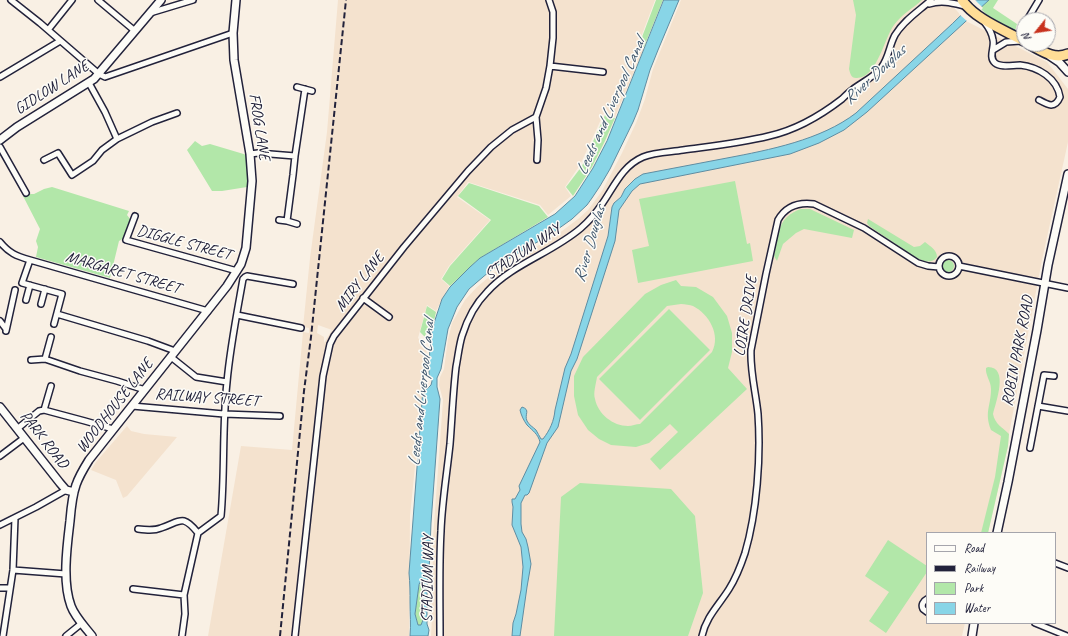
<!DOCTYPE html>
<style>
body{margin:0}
#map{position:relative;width:1068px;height:636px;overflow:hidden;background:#f9f0e4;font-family:Caveat,sans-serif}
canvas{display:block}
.legend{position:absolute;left:926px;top:532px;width:130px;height:92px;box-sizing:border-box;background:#fdfcf7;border:1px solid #a5a5ac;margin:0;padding:5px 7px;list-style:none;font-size:12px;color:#22223b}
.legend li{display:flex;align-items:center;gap:8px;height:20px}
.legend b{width:20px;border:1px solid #a5a5ac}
.north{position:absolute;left:1016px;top:12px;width:40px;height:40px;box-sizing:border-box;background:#fdfcf7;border:1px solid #a5a5ac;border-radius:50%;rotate:240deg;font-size:11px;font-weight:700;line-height:16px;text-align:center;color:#22223b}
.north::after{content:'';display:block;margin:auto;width:14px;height:18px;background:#c8321e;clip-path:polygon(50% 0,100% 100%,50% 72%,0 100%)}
</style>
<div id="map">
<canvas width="1068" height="636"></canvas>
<ul class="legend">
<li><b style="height:5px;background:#fdfcf7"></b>Road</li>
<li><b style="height:5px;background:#22223b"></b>Railway</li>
<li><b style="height:11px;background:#b2e7a9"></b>Park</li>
<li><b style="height:11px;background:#88d5e7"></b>Water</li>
</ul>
<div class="north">N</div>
</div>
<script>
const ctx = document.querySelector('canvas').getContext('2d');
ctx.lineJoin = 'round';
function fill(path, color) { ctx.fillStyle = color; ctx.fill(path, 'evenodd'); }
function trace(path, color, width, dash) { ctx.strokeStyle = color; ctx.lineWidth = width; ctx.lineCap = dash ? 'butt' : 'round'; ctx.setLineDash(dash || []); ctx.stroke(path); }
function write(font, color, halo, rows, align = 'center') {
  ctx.font = font + ' Caveat,sans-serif'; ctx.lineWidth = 3; ctx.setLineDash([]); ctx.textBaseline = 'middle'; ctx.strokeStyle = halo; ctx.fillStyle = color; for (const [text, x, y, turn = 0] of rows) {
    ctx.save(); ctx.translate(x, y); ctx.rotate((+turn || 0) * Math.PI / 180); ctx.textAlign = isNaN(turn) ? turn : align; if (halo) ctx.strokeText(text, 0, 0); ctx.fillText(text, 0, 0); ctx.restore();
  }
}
const built = new Path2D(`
 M338,0H655L638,45L644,48L615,117L604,113L580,165L565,187L571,196L548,215L540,205L468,182L457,197L490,220L449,266L441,279L449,286L436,311L427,305L418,338L427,347L410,516L409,636H208L241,446L292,450L303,332L309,333V328L303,327L310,258L327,132ZM318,325L332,330L324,343V337L317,333Z
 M681,0H948L949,2L966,21L1047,62L1068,89V142L1042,260L1009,434L1008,446L988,533H927V623H965L962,636H431L432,615L433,538L443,400L439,385L440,377L444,369L448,339L452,323L465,300L477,287L495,272L562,231L578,219L588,210L602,191L622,153L636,123L645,99L653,69Z
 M127,426L131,431L144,434L177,437L127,496L123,498L116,480L91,470L96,462Z`);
const green = new Path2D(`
 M656,0H663L644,47L639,45Z
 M853,0H922C913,8 901,15 894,25C884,38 877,79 856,78C851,78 850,73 849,69L856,15Z
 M989,0H998L993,8L1017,24L1015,31L987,15L980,8Z
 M605,115L615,118L605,141L592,167L573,196L566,187L582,166Z
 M195,141L202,146L210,144L247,155V187L222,191H212L187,150Z
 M735,181L747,244L750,243L753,261L638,283L632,250L649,246L639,199Z
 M469,183L539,206L548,217L480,258L450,286L442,279L450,266L491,220L458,196Z
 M52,187L129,211L127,215L131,220L124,238L119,241L110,278L36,257L38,247L36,241L40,229L23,196L28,194H34L44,189Z
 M801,209H810L854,230L852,238L804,229L796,233L783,244L777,261L774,256C779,234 777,217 801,209Z
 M868,219L914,247L920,246L925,242C931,247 937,250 937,257C931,265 923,261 915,257L869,226L867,223Z
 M942 266a6 6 0 1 1 12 0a6 6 0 1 1-12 0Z
 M676,280L681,286L696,287L713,297L727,316L732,333V352L728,368L747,389L660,470L650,459L678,432L670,424L649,443L636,447L611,445L599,439L588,430L578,415L574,396V376L583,357L645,294L661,285ZM681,304C685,304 690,305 693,306C709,314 721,335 712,352L640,424C636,424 632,426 628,426C613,426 598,414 595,399C593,393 596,384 597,377L667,306Z
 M427,306L436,312L432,330L427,329L425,337L420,332Z
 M669,309L710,350L640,420L599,379Z
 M988,367C1009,367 996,402 993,414C995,424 1002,427 1009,434L1008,446L988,533H981L995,477L1001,436L991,430C984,412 991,406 991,389C991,381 985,375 986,368Z
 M580,483L671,489L695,516L703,593L688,636H554L561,497Z
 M888,540L927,566V572L886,633L869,621L889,592L865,576Z
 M420,583L422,584L423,620L421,625H418L415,614L419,585Z`);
const water = new Path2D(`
 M664,0H679L658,50L650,70L638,110L633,122L610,169L600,186L592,198L587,205L572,219L551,234L500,264L490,271L469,289L457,307L448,329L441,369L437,378V387L440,399L431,523L429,573L427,585V624L429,630L428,636H410C411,625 410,614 410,603C410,593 410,583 409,573L423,388L427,389L431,385L432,381L429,374L430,341L434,323L442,299L450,287L470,267L480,258L555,214L575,196L593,168L607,141ZM420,583L422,585L423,620L421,625H418L415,614L419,585Z
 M977,0H989L867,112L844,130L819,143L790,154L640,184L632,191L619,210L615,241L577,359L571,371L558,427L547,443L529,493L527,495H525L521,503V524L522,532L526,539L528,547L531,564L527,587L520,636H512L513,623L516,614L521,590L523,567L521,547L512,525L513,507L512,502V499H515L520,490L519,486L540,442C538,434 533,431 527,425C524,421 521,415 520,410L522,407C531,410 524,414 527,421C529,425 533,427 536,430C538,433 539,436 541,439H543C550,430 554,421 555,410L565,368L571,354L608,236L612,207L614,203L621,197L625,189L635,179L643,174C671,169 699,163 727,158C769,150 821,140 856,113L952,24Z`);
const pier = new Path2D(`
 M974,0H975L983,8L968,22L959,14Z`);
const street = new Path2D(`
 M11,0L40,23L99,74L105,77L233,33
 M98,0L135,31
 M929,4C942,0 952,3 965,6
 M150,13L193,0
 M1027,20L1039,0
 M985,23C989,28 992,33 993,40C995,47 988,57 995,63C1001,68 1012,65 1020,65C1038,67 1057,78 1060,97C1055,109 1048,105 1039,100
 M48,30L72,0
 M993,50L1006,42L1021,41
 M550,66L603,72
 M0,77L60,41
 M297,87L312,91
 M536,117L538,140L537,160
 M117,139L152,122L177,113
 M0,147L26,193
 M250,154L258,153L295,156
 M44,160L58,153L72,175L93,161L102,150L117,139L105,112L89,83
 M135,216L126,240L237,271
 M279,220L287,221L297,224
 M287,221L293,175L295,156L305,89
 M0,242C9,253 16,256 30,260L208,311
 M939 266a10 10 0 1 1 20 0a10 10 0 1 1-20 0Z
 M30,260L22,283L62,294L54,324
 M959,266L1068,288
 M363,298L389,317
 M26,300L30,285
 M41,304L45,289
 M57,314L148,341L175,351
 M237,315L301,328
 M0,321L6,329
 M6,331L15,290
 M171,357L196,377L227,382
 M45,359L51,337
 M31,360L45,359L80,371L117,381L145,390
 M132,406L224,414L280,416
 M1038,406L1068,411
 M44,410L51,386
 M17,429L39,411L44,410L85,421L113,429
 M1030,448L1044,375L1054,376
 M0,456L24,438
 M0,525L36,507L66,490
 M138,529C146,530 154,531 161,528C180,522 182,513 198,533
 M1055,563L1068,568
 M13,570L66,574
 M0,588H10
 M133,589L184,595
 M927,599C923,601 921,605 923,609L927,612
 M1035,623L1067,636
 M3,636L13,570L15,518
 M66,636L82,623
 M182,636L185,614L184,595L198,533L221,516C225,472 222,427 227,382C230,348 237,313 243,279L245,277L247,276L293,284
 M295,636L323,376L330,344L334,336L404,247L468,171L491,147L512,130L536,117L546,88L550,66L553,38V12L549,0
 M440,636C440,601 439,566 441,531C442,502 447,473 450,444C452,419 453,393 456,367C458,357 459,346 462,336C467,320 475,304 487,292C512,264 552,253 581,228C589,221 596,213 602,204C614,187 622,166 643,157C655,152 670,152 683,150C712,146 741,143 769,136C796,130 820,116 842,99C845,96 848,93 852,90C862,82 873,78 881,68C889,58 889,46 895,35C904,20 919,11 931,0
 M702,636C706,617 719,605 729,589C736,578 741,565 745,553C757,512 761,457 758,414C756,393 750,372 751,350L766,274L778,220C786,206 799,202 814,204L864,228L918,263L928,266L939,267`);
const secondary = new Path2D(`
 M1050,56L1059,62L1068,72
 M0,140L17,127L94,79L161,0
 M0,407L60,483L66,490L74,492
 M997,533L1008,482L1037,330L1048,265L1068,174
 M92,636C85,627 75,617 71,606C62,582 67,546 70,521C71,509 72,496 76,485C79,476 84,468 89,460L227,286L241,264L246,248L252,181L250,154L234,60L233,33L236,0
 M972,636L974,623`);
const highway = new Path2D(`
 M962,0C975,19 1004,30 1024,41
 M1029,44C1042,51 1054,60 1068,54`);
const rail = new Path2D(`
 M280,636L304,391L311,337L346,0`);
const streetNames = [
 ["GIDLOW LANE",52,88,-33],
 ["FROG LANE",259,127,81],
 ["DIGGLE STREET",184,243,15],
 ["STADIUM WAY",523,252,-34],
 ["MARGARET STREET",123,273,16],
 ["MIRY LANE",360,282,-52],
 ["LOIRE DRIVE",746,316,-81],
 ["ROBIN PARK ROAD",1018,351,-79],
 ["RAILWAY STREET",207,398,4],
 ["WOODHOUSE LANE",115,406,-52],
 ["PARK ROAD",44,440,52],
 ["STADIUM WAY",428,579,-89]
];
const waterNames = [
 ["River Douglas",875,75,-43],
 ["Leeds and Liverpool Canal",611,107,-66],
 ["River Douglas",590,244,-74],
 ["Leeds and Liverpool Canal",422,393,-84]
];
fill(built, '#f4e2ce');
fill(green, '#b2e7a9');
fill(water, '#88d5e7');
trace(water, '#5f8da2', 1);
fill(pier, '#f9f0e4');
trace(street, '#22223b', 8);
trace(secondary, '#22223b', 10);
trace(highway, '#22223b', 12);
trace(street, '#fdfcf7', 5);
trace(secondary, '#fdfcf7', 7);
trace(highway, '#ffdd96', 9);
trace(rail, '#22223b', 2, [6, 3]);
write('16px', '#22223b', '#fdfcf7', streetNames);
write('italic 17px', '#41586f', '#fdfcf7', waterNames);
</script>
